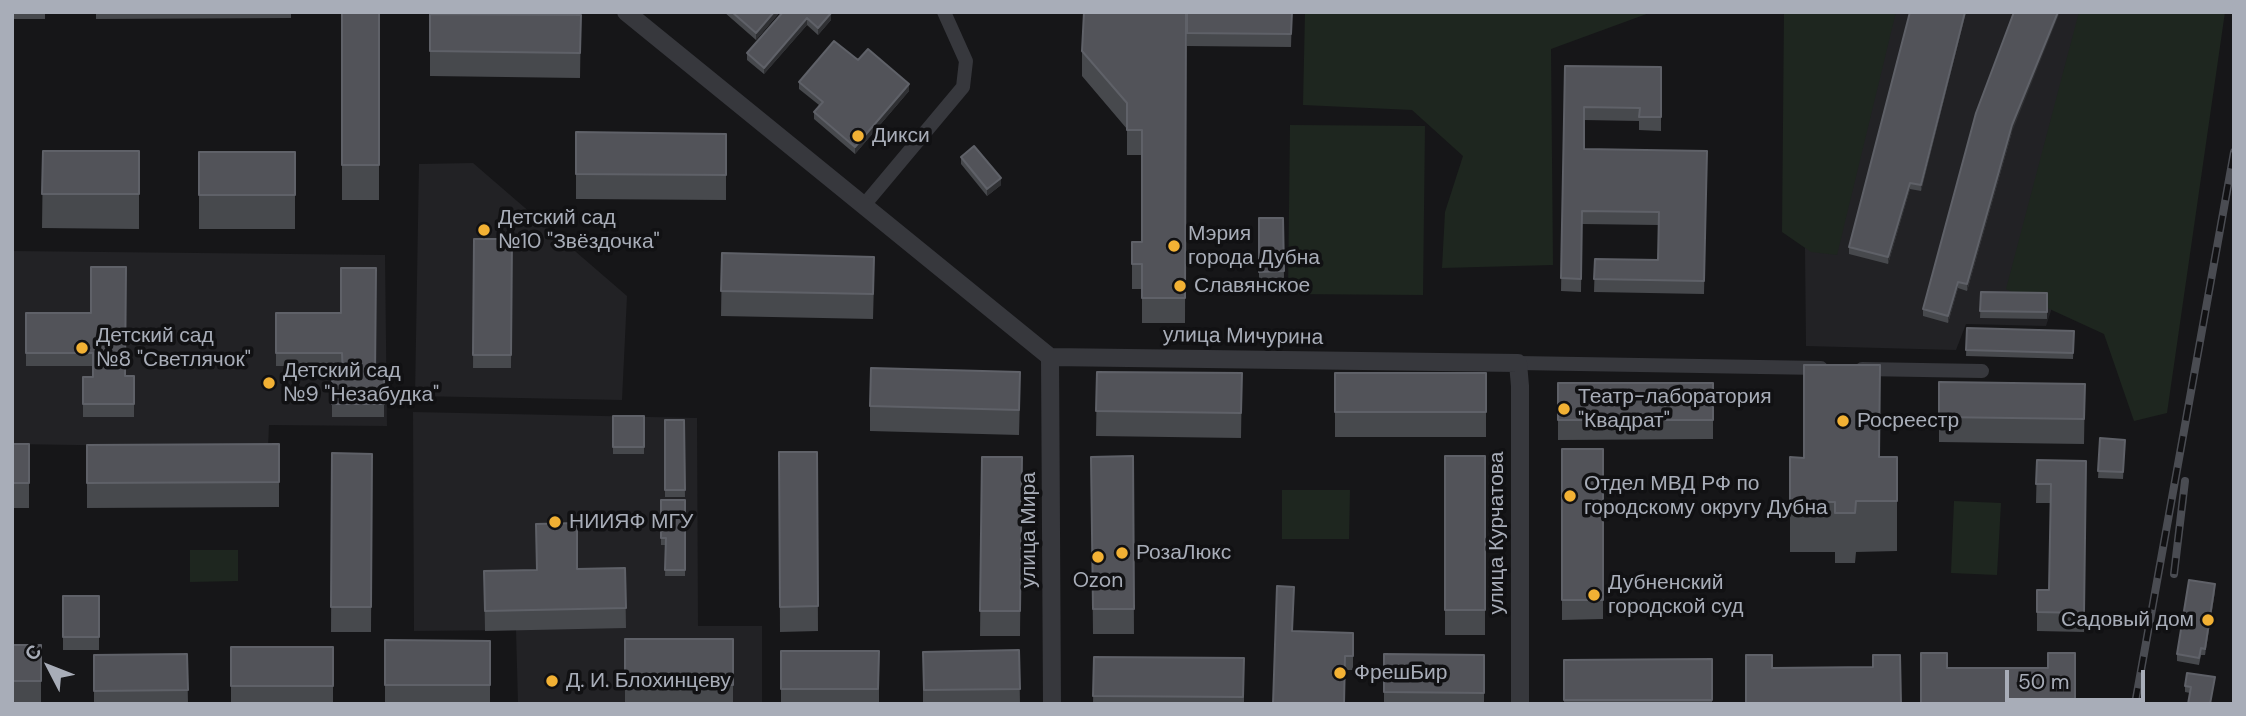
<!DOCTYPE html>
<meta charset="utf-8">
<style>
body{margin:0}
#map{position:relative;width:2246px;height:716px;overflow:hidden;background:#161618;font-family:"DM Sans",sans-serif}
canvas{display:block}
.frame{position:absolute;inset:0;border:14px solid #a8adb8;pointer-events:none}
.north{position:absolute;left:14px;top:632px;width:70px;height:70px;-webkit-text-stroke:5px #111113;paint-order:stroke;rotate:312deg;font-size:19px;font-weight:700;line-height:28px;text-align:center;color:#a8adb8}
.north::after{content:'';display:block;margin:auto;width:24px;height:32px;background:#a8adb8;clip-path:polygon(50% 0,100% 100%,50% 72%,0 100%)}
.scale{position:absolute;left:2005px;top:670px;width:140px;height:32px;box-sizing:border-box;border:4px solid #a8adb8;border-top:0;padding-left:9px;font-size:21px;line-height:24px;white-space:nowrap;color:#a8adb8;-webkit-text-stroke:5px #111113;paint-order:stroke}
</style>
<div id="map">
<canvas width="2246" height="716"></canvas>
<div class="frame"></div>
<div class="north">С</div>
<div class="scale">50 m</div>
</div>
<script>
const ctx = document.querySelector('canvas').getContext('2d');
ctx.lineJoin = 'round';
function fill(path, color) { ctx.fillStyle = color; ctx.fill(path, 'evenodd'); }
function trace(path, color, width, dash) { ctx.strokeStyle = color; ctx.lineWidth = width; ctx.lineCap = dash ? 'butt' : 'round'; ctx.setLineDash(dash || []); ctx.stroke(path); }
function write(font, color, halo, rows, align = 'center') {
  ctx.font = font + ' "DM Sans",sans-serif'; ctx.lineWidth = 7; ctx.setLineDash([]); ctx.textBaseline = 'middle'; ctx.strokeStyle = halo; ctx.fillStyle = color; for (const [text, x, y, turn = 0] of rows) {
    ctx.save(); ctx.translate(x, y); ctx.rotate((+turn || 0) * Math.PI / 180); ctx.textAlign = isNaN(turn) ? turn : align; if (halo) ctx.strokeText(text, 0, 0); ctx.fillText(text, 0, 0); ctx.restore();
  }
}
const built = new Path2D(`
 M1890,12H2150L2046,326L1966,324L1956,350L1806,346L1804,152Z
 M473,163L627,296L622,400L415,396L419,164Z
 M12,251L385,255L387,426L269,425L268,448L12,444Z
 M413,412L697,418L698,626H762V704H518L516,630L414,631Z`);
const green = new Path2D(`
 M1305,12H1652L1551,49L1553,265L1442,268L1445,212L1463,156L1412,110L1303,105Z
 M1784,12H1896L1837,255L1811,252L1782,232Z
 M2079,12H2225L2167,413L2134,421L2104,334L2006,289Z
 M1290,125L1425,126L1423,295L1288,294Z
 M1282,490H1350L1349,539H1282Z
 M1954,501L2001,503L1997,575L1951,573Z
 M190,550H238V581L190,582Z`);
const minor = new Path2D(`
 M865,204L963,87L966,61L944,12
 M1518,363L1821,368
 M1862,369L1982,371`);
const tertiary = new Path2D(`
 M626,12L1050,357L1518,363L1520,386V704
 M1050,357L1052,704`);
const rail = new Path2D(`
 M2174,574L2185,481
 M2135,704L2234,152`);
const wall = new Path2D(`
 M12,12H45V19H12Z
 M96,12H291V18L96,19Z
 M342,12H379V200H342Z
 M724,12H780L756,40Z
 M783,12L831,20L818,35L807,25L764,74L747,60V53Z
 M1186,12L1185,323H1142V289H1132V242H1142V155H1127V129L1082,76V51Z
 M1187,12H1292L1291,47L1187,46Z
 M1910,12H1966L1921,191L1910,189L1888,264L1849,254V247Z
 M430,14L581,15L580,78L430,76Z
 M1565,66L1661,67V131L1639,130V121L1584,120V149L1707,151L1704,294L1594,292L1595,259L1658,260V225L1582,224L1581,292L1561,291Z
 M799,82L909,91L855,154L814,119V112L819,105L799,89Z
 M576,132L726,134V200L576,199Z
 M2012,132L1967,291L1958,288L1948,323L1923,316V309Z
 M43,151H139V229L42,228Z
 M199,152H295V229H199Z
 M961,157L1001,185L987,196L961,164Z
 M1259,218H1283L1284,278L1259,279Z
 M474,239H512L511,368H473Z
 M722,253L874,282L873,319L721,316Z
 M1981,292L2047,293V319L1980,318Z
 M26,313H91L125,376H134V417H83V377H93V366H26Z
 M276,313H341L375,376H384V417H332V377H342V366H276Z
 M1967,328L2074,331L2073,359L1966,356Z
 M1097,372L1242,373L1241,438L1096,436Z
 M1335,373H1486V437H1335Z
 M1939,382L2085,384L2084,444L1939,442Z
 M1558,383H1713V439L1558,440Z
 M1020,397L1019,435L870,431V406Z
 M613,416H644V454H613Z
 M665,420H684L685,497H665Z
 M2100,438L2125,440L2123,479L2098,478Z
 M12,444H29V508H12Z
 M279,444V507L87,508V445Z
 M1562,449H1603V619L1562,620Z
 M779,452H817L818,631L780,632Z
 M332,453L372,454L371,632H331Z
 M1133,456L1134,634H1093L1091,457Z
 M1445,456H1485V635H1445Z
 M982,457H1022L1020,636H980Z
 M1790,457H1897V551L1856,552L1855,563H1835V552H1790Z
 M2037,460L2086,461L2084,632L2037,631V590H2049L2051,503H2036Z
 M661,500H685V576H665L666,545H661Z
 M625,568L626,628L485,631L484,571Z
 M2215,591L2205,655H2201L2199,665L2177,661V654Z
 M63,596H99V650H63Z
 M1293,631L1353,633V670H1345L1273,704Z
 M625,639H733V704H625Z
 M385,640L490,641V704H385Z
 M12,645H41V704H12Z
 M231,647H333V704H231Z
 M1019,650L1020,704H923V652Z
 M781,651H879V704H781Z
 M187,654L188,704H94V655Z
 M1384,654L1484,655V704H1384Z
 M1094,657L1244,658V704H1093Z
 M1712,659V704H1564V660Z
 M2215,684L2190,693L2185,692V686Z`);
const shadedWall = new Path2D(`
 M774,12H780L756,40V33Z
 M1965,12H1966L1921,191V185Z
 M2058,12H2060L2012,132L1967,291V284L2012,125Z
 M831,13V20L818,35V28Z
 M807,18V25L764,74V68Z
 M909,84V91L855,154V147Z
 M1001,178V185L987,196V189Z
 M1910,183V189L1888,264V257Z
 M1958,282V288L1948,323V316Z
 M2215,584V591L2205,655V649Z`);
const building = new Path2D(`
 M342,12H379V165H342Z
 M732,12H774L756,33Z
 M783,12H830L831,13L818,28L807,18L764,68L747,53Z
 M1084,12H1186L1185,298H1142V264H1132V242H1142V130H1127V103L1082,51Z
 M1187,12H1292L1291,34L1187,33Z
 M1910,12H1965L1921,185L1910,183L1888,257L1849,247Z
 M2014,12H2058L2012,125L1967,284L1958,282L1948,316L1923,309L1976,113Z
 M430,14L581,15L580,53L430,51Z
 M834,41L858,60L868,49L909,84L855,147L814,112L823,102L799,82Z
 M1565,66L1661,67V117H1639L1640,108L1584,107V149L1707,151L1704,281L1594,279L1595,259L1658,260L1659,212L1582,211L1581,279L1561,278Z
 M576,132L726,134V175L576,174Z
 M974,146L1001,178L987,189L961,157Z
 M43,151H139V194H42Z
 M199,152H295V195H199Z
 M1259,218H1283L1284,271L1259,272Z
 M474,239H512L511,355H473Z
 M722,253L874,257L873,294L721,291Z
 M91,267H126L125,376H134V404H83V377H93V353H26V313H91Z
 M341,268H376L375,376H384V404H332V377H343L342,353H276V313H341Z
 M1981,292L2047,293V312L1980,311Z
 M1967,328L2074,331L2073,353L1966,350Z
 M1804,365H1880L1879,457H1897V501H1856L1855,513H1835V502H1790V457L1804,458Z
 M871,368L1020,372L1019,410L870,406Z
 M1097,372L1242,373L1241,413L1096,411Z
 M1335,373H1486V412H1335Z
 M1939,382L2085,384L2084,419L1939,417Z
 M1558,383H1713V420H1558Z
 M613,416H644V447H613Z
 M665,420H684L685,490H665Z
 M2100,438L2125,440L2123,472L2098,471Z
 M12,444H29V483H12Z
 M279,444V482L87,483V445Z
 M1562,449H1603V600H1562Z
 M779,452H817L818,606L780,607Z
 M332,453L372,454L371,607H331Z
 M1133,456L1134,609H1093L1091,457Z
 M1445,456H1485V610H1445Z
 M982,457H1022L1020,611H980Z
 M2037,460L2086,461L2084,613L2037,612V590H2049L2051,484H2036Z
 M661,500H685V570H665L666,538H661Z
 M577,523V569L625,568L626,608L485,611L484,571L537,570L536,524Z
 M2189,580L2215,584L2205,649L2201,648L2199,658L2177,654Z
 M1277,586L1294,587L1292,631L1353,633V656H1345L1344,704H1273Z
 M63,596H99V637H63Z
 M625,639H733V685H625Z
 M385,640L490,641V685H385Z
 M12,645H41V681H12Z
 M231,647H333V686H231Z
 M1019,650L1020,689L924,690L923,652Z
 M781,651H879L878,689H781Z
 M1921,653H1947V668H2048V653H2075V704H1921Z
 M187,654L188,690L94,691V655Z
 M1384,654L1484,655V693L1384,692Z
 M1746,655H1772V668L1873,667V655H1900L1901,704H1746Z
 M1094,657L1244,658L1243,697L1093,696Z
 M1712,659V700H1564V660Z
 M2187,673L2215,677L2210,704H2188L2191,687L2185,686Z`);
const markers = [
 [858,136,7,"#f2b134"],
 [484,230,7,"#f2b134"],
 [1174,246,7,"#f2b134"],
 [1180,286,7,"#f2b134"],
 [82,348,7,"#f2b134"],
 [269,383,7,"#f2b134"],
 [1564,409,7,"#f2b134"],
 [1843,421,7,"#f2b134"],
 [1570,496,7,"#f2b134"],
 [555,522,7,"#f2b134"],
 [1122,553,7,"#f2b134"],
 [1098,557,7,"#f2b134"],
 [1594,595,7,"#f2b134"],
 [2208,620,7,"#f2b134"],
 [1340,673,7,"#f2b134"],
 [552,681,7,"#f2b134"]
];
const poiNames = [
 ["Дикси",872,136],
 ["Детский сад",498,218],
 ["№10 \"Звёздочка\"",498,242],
 ["Мэрия",1188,234],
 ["города Дубна",1188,258],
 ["Славянское",1194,286],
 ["Детский сад",96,336],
 ["№8 \"Светлячок\"",96,360],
 ["Детский сад",283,371],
 ["№9 \"Незабудка\"",283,395],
 ["Театр-лаборатория",1578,397],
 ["\"Квадрат\"",1578,421],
 ["Росреестр",1857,421],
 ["Отдел МВД РФ по",1584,484],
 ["городскому округу Дубна",1584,508],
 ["НИИЯФ МГУ",569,522],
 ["РозаЛюкс",1136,553],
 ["Ozon",1098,581,"center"],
 ["Дубненский",1608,583],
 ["городской суд",1608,607],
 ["Садовый дом",2194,620,"right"],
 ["ФрешБир",1354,673],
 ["Д. И. Блохинцеву",566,681]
];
const streetNames = [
 ["улица Мичурина",1243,337,1],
 ["улица Мира",1029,530,-90],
 ["улица Курчатова",1497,533,-90]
];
fill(built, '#222225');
fill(green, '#1e261f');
trace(minor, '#37383d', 14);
trace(tertiary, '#37383d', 18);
trace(rail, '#4a4c52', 8);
trace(rail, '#111113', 5, [16]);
fill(wall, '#47494d');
fill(shadedWall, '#2f3033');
fill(building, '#525359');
trace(building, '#5f6168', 2);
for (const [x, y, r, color] of markers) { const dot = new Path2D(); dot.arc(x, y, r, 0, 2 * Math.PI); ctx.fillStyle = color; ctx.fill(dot); trace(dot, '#111113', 2.5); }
write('21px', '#a8adb8', '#111113', poiNames, 'left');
write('21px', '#a8adb8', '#111113', streetNames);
</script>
